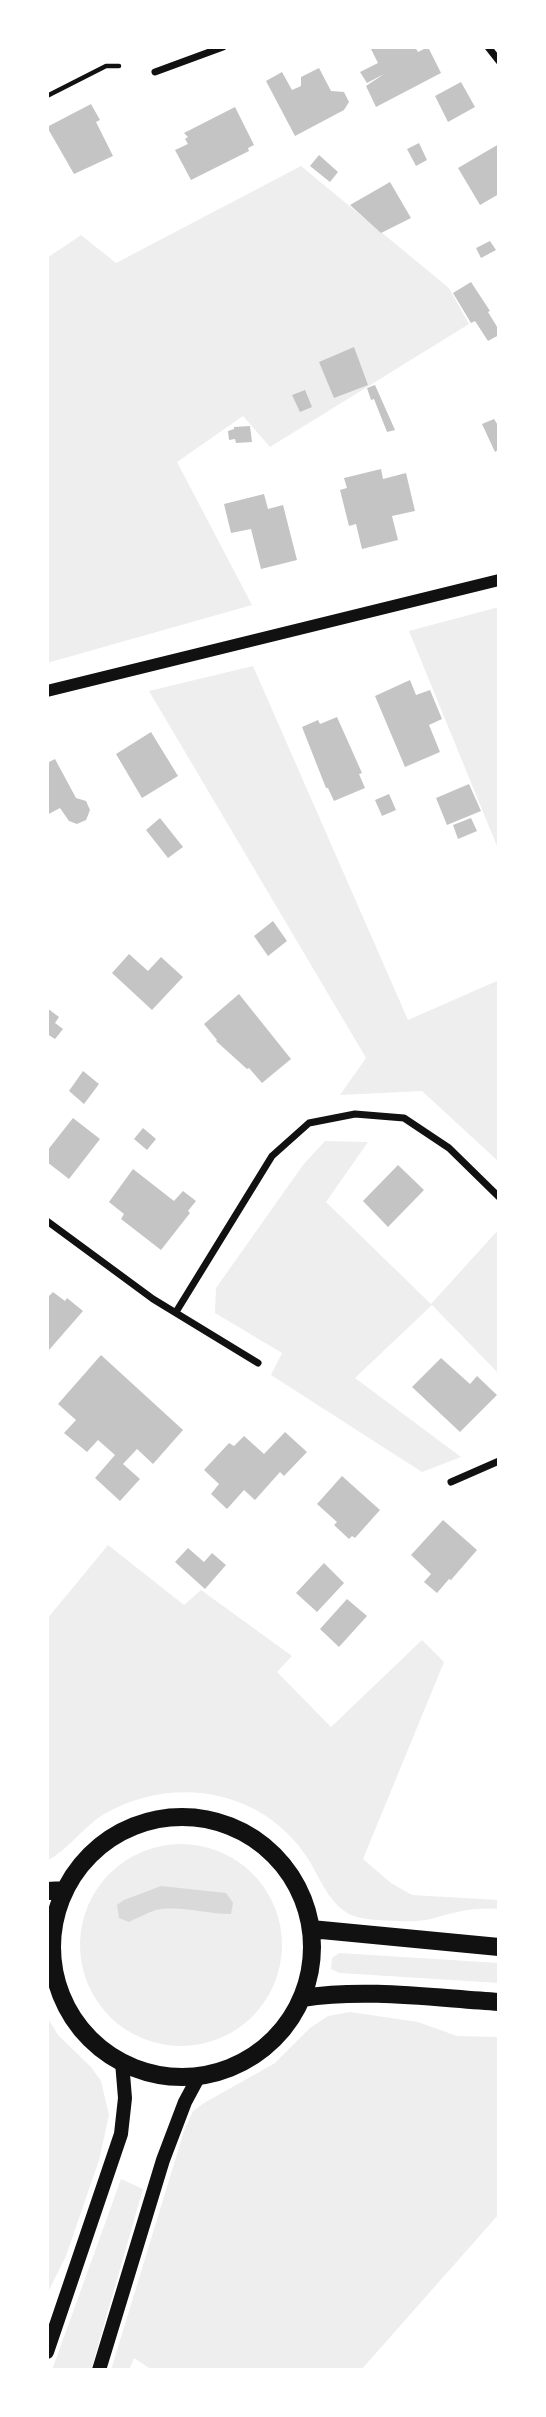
<!DOCTYPE html>
<style>
body{margin:0}
#map{position:relative;width:546px;height:2417px;overflow:hidden;background:#fff;font-family:"Varela Round",sans-serif}
canvas{display:block}
.frame{position:absolute;inset:0;border:49px solid #fff;pointer-events:none}
</style>
<div id="map">
<canvas width="546" height="2417"></canvas>
<div class="frame"></div>
</div>
<script>
const ctx = document.querySelector('canvas').getContext('2d');
ctx.lineJoin = 'round';
function fill(path, color) { ctx.fillStyle = color; ctx.fill(path, 'evenodd'); }
function trace(path, color, width, dash) { ctx.strokeStyle = color; ctx.lineWidth = width; ctx.lineCap = dash ? 'butt' : 'round'; ctx.setLineDash(dash || []); ctx.stroke(path); }
const green = new Path2D(`
 M301,166L449,288L469,324L270,447L243,416L177,462L252,605L47,663V258L81,235L116,263Z
 M499,607V851L409,631Z
 M253,666L408,1020L499,980V1162L422,1091L340,1095L366,1058L149,691Z
 M325,1141L368,1142L326,1202L431,1304L499,1229V1374L432,1305L355,1378L461,1457L422,1472L271,1375L282,1353L215,1313L216,1288L303,1165Z
 M108,1545L184,1605L201,1590L292,1656L277,1672L331,1727L422,1640L444,1662L363,1859L391,1883L412,1895L499,1900V1909C472,1907 456,1912 431,1919C415,1923 373,1921 357,1917C333,1911 321,1881 310,1862C267,1790 175,1773 104,1814C83,1827 69,1849 47,1861V1831L50,1829L47,1830V1619Z
 M80 1945a101 101 0 1 1 202 0a101 101 0 1 1-202 0Z
 M339,1953L499,1963V1983L340,1973L331,1969L332,1958Z
 M350,2012L418,2022L457,2036L499,2037V2214L361,2370H152L134,2358L129,2370H111L184,2131L193,2111L204,2103L275,2063L310,2028L328,2016Z
 M47,2017L58,2035L91,2067L101,2081L109,2115L99,2160L66,2256L47,2294Z
 M121,2179L143,2189L91,2370H52Z`);
const water = new Path2D(`
 M161,1886L226,1893L233,1903L231,1914C205,1914 180,1905 156,1910C147,1913 137,1918 129,1922L119,1918L117,1905L124,1900Z`);
const building = new Path2D(`
 M370,47H415L418,52L428,47L441,73L376,107L366,86L384,74L367,83L360,72L378,63Z
 M319,68L331,91L344,92L349,102L344,110L295,136L266,81L282,72L292,90L301,86V77Z
 M461,82L475,107L448,122L435,96Z
 M91,104L100,120L96,122L113,156L74,174L47,127Z
 M235,107L254,145L248,148L249,151L191,180L175,150L188,144L185,139L188,137L184,133Z
 M419,143L427,160L416,166L407,149Z
 M499,144V194L480,205L458,168Z
 M319,155L338,172L330,182L310,166Z
 M390,182L411,218L381,233L350,205Z
 M490,241L496,250L481,258L476,248Z
 M471,282L490,311L488,312L499,330V335L488,341L475,321L471,323L453,293Z
 M354,347L368,385L334,398L319,362Z
 M375,385L395,430L387,432L374,399L371,400L367,388Z
 M305,390L312,407L300,412L292,395Z
 M494,419L499,427V449L495,452L482,424Z
 M250,426L252,442L236,443L235,439L229,440L228,431L234,429V427Z
 M381,469L383,479L406,473L415,511L392,516L398,540L362,549L356,524L349,526L340,490L347,488L344,478Z
 M264,494L268,509L283,505L297,560L261,569L251,529L231,533L224,504Z
 M410,680L416,695L430,690L442,719L429,725L440,752L405,767L375,696Z
 M337,717L362,773L359,774L365,788L334,801L328,788H326L302,727L318,720L320,724Z
 M151,732L178,776L142,798L116,754Z
 M55,759L76,798L86,801L90,810L86,820L77,824L69,821L60,808L47,815V763Z
 M469,784L481,811L447,825L436,798Z
 M389,794L396,810L382,816L375,800Z
 M160,818L183,847L168,858L146,830Z
 M471,818L477,831L458,839L453,825Z
 M273,921L287,941L268,956L254,936Z
 M129,954L148,971L161,957L183,977L152,1010L112,973Z
 M239,994L291,1059L262,1083L249,1068L247,1069L216,1041L217,1040L204,1024Z
 M47,1008L59,1017L55,1023L63,1029L55,1039L47,1034Z
 M83,1071L99,1084L84,1104L69,1091Z
 M73,1118L100,1139L69,1179L47,1162V1151Z
 M143,1128L156,1139L147,1150L134,1139Z
 M398,1165L424,1190L388,1227L363,1201Z
 M133,1169L174,1201L183,1191L196,1201L188,1211L190,1213L161,1250L121,1219L124,1214L109,1202Z
 M53,1292L65,1301L67,1298L83,1311L49,1350L47,1349V1298Z
 M101,1355L183,1430L153,1464L137,1449L123,1464L140,1479L120,1501L95,1478L115,1455L98,1440L87,1452L64,1433L76,1420L58,1404Z
 M441,1358L470,1384L477,1376L497,1395L460,1432L412,1387Z
 M285,1432L307,1452L284,1476L280,1472L255,1500L244,1490L227,1509L211,1494L219,1484L204,1470L229,1443L234,1446L244,1436L264,1454Z
 M342,1476L380,1510L355,1538L352,1536L349,1539L334,1525L337,1522L317,1504Z
 M443,1520L477,1550L451,1580L449,1579L437,1593L424,1582L431,1574L411,1555Z
 M188,1548L204,1562L212,1553L226,1565L205,1589L175,1562Z
 M324,1563L344,1583L317,1612L296,1593Z
 M347,1599L367,1616L339,1647L320,1629Z`);
const path = new Path2D(`
 M47,96L106,66H119`);
const minor = new Path2D(`
 M488,47L499,61
 M155,72L223,47
 M47,1221L153,1299L258,1363
 M176,1312L272,1156L309,1123L355,1114L404,1118L449,1148L499,1197
 M451,1482L499,1461`);
const tertiary = new Path2D(`
 M47,691L499,580`);
const secondary = new Path2D(`
 M47,2352L121,2134L125,2098L122,2062
 M99,2370L163,2160L185,2102L199,2076`);
const primary = new Path2D(`
 M52 1947a130 130 0 1 1 260 0a130 130 0 1 1-260 0Z
 M47,1891L65,1890
 M311,1929L499,1947
 M302,1998C367,1988 433,1998 499,2002`);
fill(green, '#eee');
fill(water, '#d9d9d9');
fill(building, '#c4c4c4');
trace(path, '#111', 4.5);
trace(minor, '#111', 7);
trace(tertiary, '#111', 12);
trace(secondary, '#111', 14);
trace(primary, '#111', 18);
</script>
